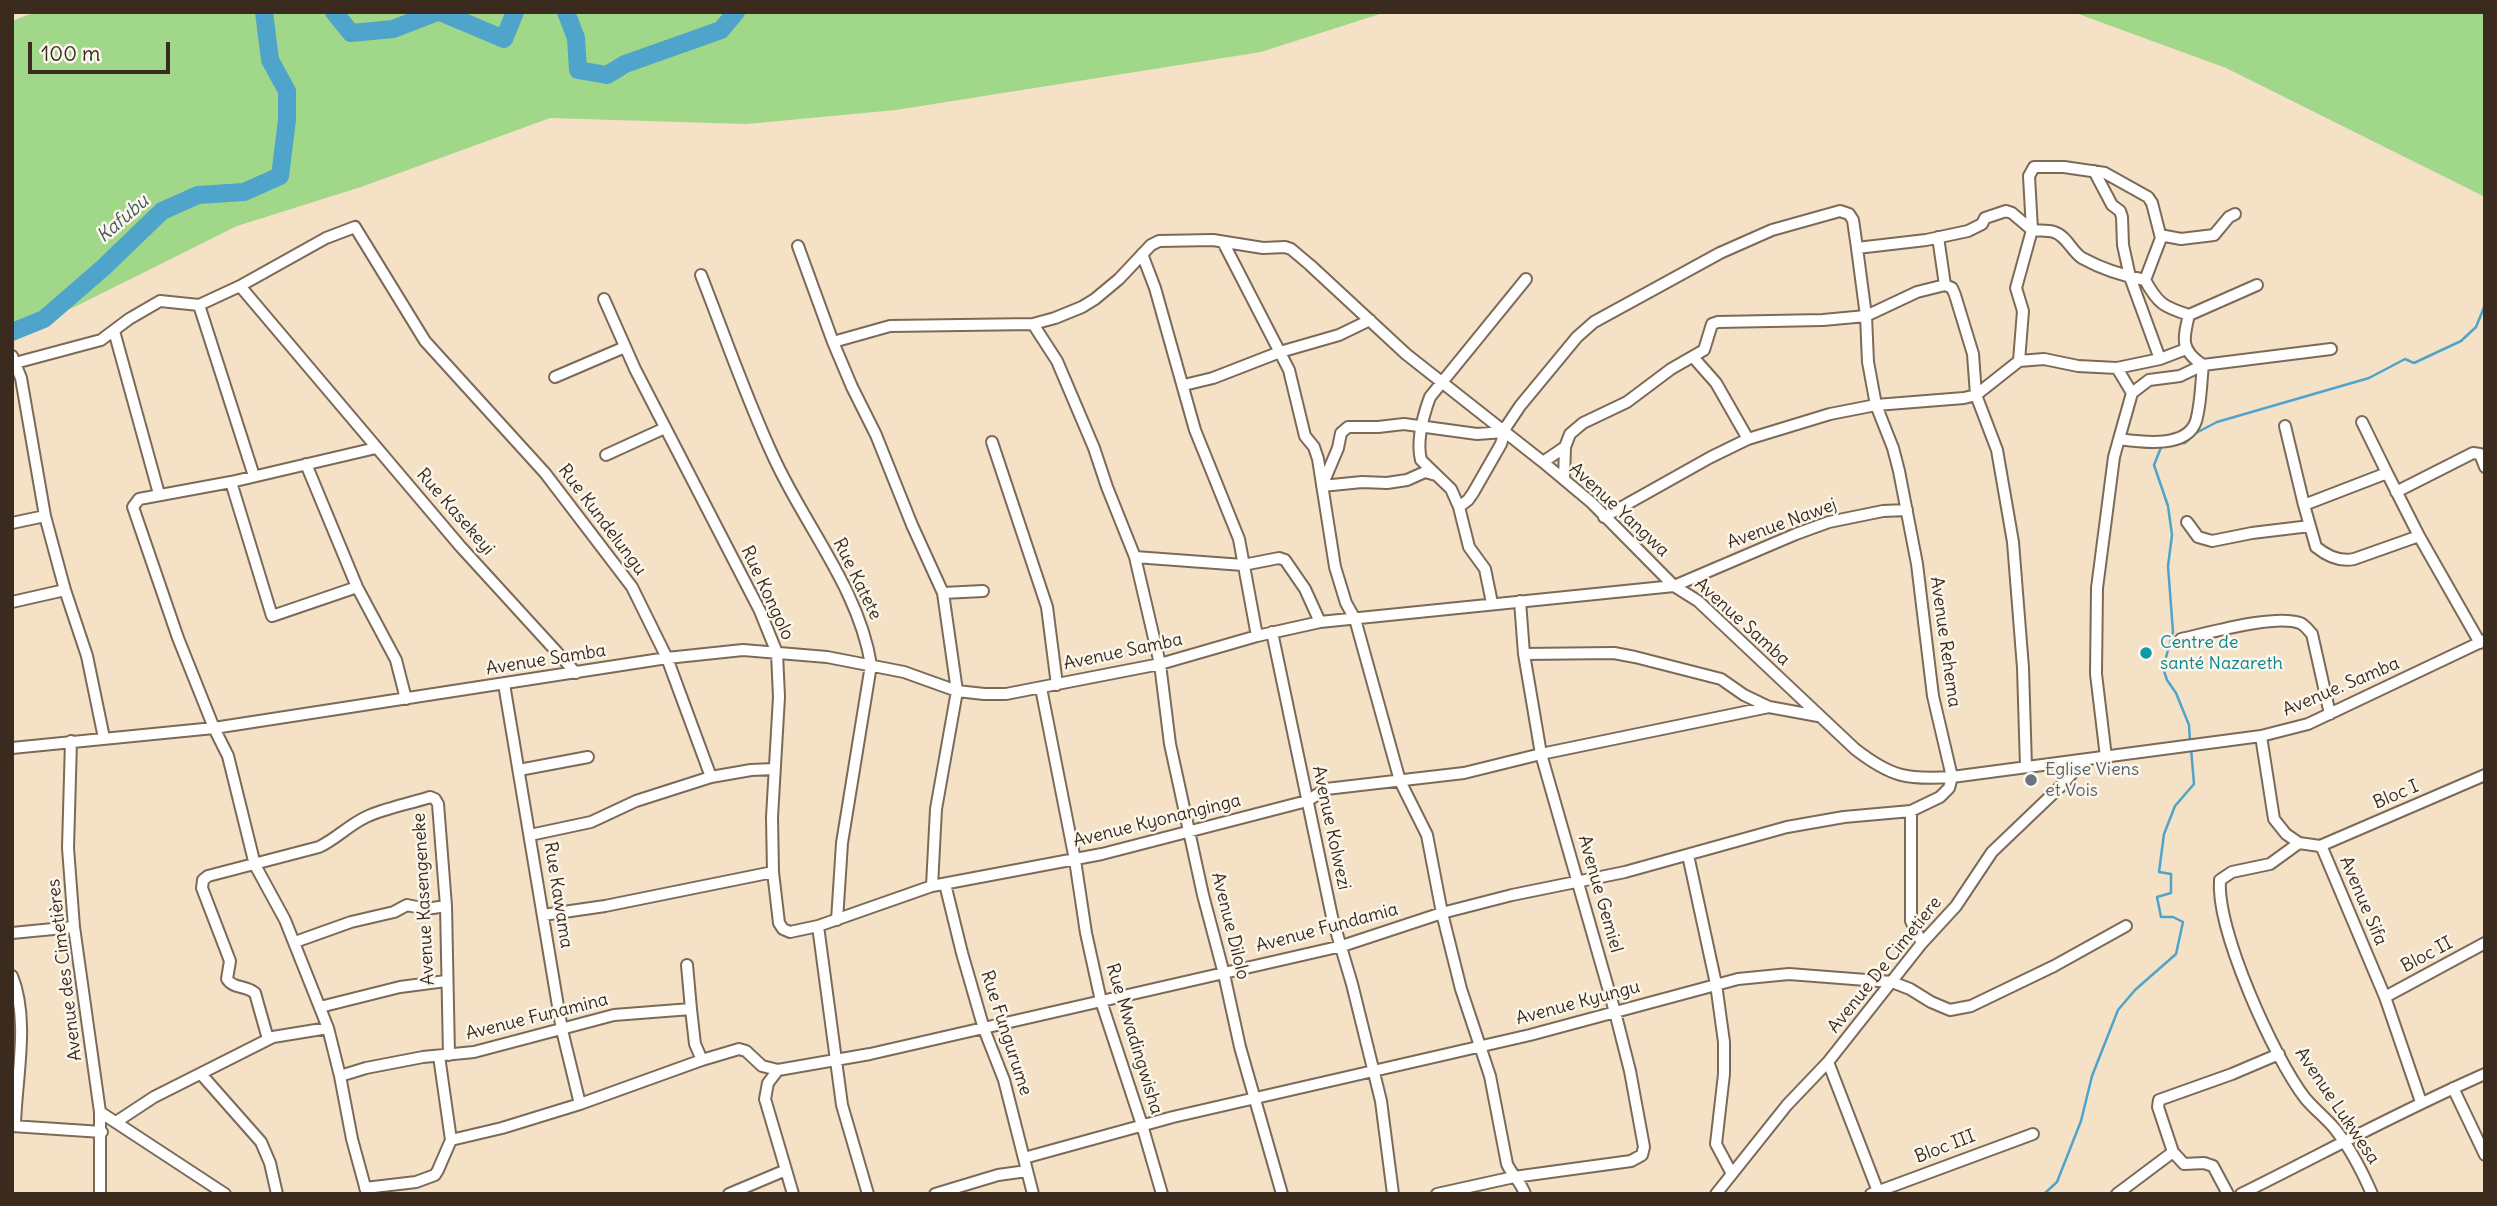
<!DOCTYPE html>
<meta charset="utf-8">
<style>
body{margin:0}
#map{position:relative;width:2497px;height:1206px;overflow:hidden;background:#f4e1c6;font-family:Delius,sans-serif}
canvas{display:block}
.frame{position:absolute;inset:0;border:14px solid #3b2a1e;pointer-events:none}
.scale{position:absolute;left:28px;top:42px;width:142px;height:32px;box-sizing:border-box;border:4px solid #3b2a1e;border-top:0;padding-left:9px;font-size:21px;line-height:24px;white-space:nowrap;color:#3b2a1e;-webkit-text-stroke:5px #fbf7ec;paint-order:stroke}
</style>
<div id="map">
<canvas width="2497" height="1206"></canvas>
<div class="frame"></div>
<div class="scale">100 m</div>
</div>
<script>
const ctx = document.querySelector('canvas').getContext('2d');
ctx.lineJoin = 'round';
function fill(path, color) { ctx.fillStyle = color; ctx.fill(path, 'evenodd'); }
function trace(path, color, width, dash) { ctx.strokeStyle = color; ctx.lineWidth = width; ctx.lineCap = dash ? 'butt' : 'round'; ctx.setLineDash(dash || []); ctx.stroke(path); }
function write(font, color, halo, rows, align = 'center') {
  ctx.font = font + ' Delius,sans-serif'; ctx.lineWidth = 5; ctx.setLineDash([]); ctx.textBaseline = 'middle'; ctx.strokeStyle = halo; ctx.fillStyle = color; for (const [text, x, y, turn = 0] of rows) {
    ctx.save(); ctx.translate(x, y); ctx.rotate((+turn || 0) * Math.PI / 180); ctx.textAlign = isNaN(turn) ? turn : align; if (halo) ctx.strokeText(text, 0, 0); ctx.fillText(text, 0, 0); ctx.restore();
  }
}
const green = new Path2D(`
 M35,12H1386L1261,52L896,110L746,124L550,118L361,187L237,226L12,338V21Z
 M2073,12H2485V197L2226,68Z`);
const stream = new Path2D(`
 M2179,443H2185L2194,434L2217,422L2369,378L2405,359L2414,363L2461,341L2476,327L2485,305
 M2162,445L2154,465L2168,506L2172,535L2168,566L2173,632L2163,668L2167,680L2176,693L2189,725L2190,741
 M2044,1194L2057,1182L2081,1121L2092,1076L2118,1010L2135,990L2176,954L2183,922L2173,917H2161L2157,897L2171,893V874L2159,872L2164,834L2175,806L2194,784L2191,748`);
const river = new Path2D(`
 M334,12L351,33L393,29L437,12
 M440,12L504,39L515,12
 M566,12L576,38L578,70L607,75L625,64L721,30L736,12
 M12,332L44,319L104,267L162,211L198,195L244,192L280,176L287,120V91L270,60L264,12`);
const minor = new Path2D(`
 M2094,171L2112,205L2120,211L2122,217L2123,245L2130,277L2160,359
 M1223,242L1289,370L1305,436L1314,447L1318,459L1335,567L1346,603L1355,619L1400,781L1427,835L1442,913L1461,989L1490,1076L1507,1164C1512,1175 1521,1182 1525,1194
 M798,246L833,342L890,326L1033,324L1055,318L1082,307L1095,299L1119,279L1151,245L1159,241L1213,240L1263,248L1285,247L1291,249L1310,265L1406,354L1543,462
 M1857,248L1926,240L1968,231L1982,224L1985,218L2006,211L2012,213L2032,230L2016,288L2023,311L2019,361
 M1142,254L1155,288L1195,430L1239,539L1257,636
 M701,275C725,336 746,398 774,458C805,526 859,589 871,665L842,843L837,920
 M2145,280C2124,276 2102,269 2082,258C2071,251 2067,236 2054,232C2047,230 2039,231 2032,230L2029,176L2034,167H2064L2105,173L2148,197L2152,203L2161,238
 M240,286L460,546L576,673
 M604,299L635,369L760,611L777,653L779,697L772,817L773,872L779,923L783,929L790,932L818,926L932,886L1102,854L1307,801L1326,789L1464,773L1541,754L1769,707
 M199,305L254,476
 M2189,315C2164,307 2158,304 2145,280L2161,238L2165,236L2181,239L2214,235L2229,217L2235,214
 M1033,324L1057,361L1094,448L1107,487L1135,557L1160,664L1170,744L1203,895L1224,974L1240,1047L1282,1194
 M114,331L159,494
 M833,342L852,387L876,435L912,525L943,593L983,591
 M12,356L21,378L45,516L65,590L87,656L104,738
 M1693,357L1716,383L1748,439
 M15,363L101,340L129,319L160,301L199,305L240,286L326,238L355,227L425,341L545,473L632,587L667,658L711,777
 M2117,368L2132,393
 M555,377L625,347
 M1184,385L1213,378L1280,352L1339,335L1370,320
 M2362,422L2387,473
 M2285,426L2304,505L2387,473L2419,536L2480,643
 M2119,439L2132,393L2149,380L2180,376L2203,365L2331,349
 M992,442L1047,607L1057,685
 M606,455L665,428
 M306,464L357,587L396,660L406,699
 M1436,475L1425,472L1407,480L1387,483L1362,482L1322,486L1338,448L1341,433L1348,427H1378L1404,424L1477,434L1504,432
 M1564,479L1565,447
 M231,482L272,616L357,587
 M2396,492L2473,453L2480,454L2485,467
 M2304,505L2316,547C2327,556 2340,562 2354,559L2419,536
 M1907,510L1883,511L1829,522L1796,534L1674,586L1592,503L1543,462L1565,447L1570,434L1583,423L1627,402L1671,369L1704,350L1712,324L1718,322L1823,320L1866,316L1917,292L1945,285
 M1604,517L1711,457L1748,439L1830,414L1876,405L1964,398L1976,395L1973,354L1955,295L1952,288L1945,285L1938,237
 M2187,522L2198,537L2212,541L2252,533L2310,526
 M12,523L45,516
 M1135,557L1243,565L1279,558L1285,560L1305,589L1320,622
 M12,602L65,590
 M1492,603L1485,569L1469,547L1459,507L1451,489L1421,460C1416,440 1423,416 1430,397L1526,279
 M1272,632L1332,917L1352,984L1381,1101L1393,1194
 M2181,639C2209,633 2274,614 2300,623C2305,625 2308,630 2312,634L2330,714
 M1524,654L1614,653L1635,657L1721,679L1744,695L1769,707L1818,716
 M1041,688L1075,860L1086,933L1101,1001L1142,1125L1162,1194
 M2261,736L2274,819L2286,834L2299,843L2320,846L2323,850L2385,997L2421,1102
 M71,741L68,848L74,927L100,1112V1194
 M12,748L214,728L667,658L743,650L827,657L904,672L957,691L984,694H1006L1160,664L1257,636L1320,622L1674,586L1698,601L1855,749C1891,777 1907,780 1952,777L2261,736L2308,724L2485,640
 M2106,757L2096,674L2097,588L2114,457L2119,439C2141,442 2187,449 2196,421C2201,404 2201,383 2203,365C2180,350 2183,339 2189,315L2257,285
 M2026,767L2023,668L2013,542L1997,450L1976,395L2019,361L2044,359L2078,366L2117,368L2160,359L2186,349
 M519,770L588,757
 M1911,811V921L1922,943
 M530,835L591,822L636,801L711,777L751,770L774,769
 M2299,843L2270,864L2232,872L2220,880C2216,930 2274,1058 2305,1098C2314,1109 2326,1118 2335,1129C2351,1149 2362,1171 2372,1194
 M2320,846L2485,775
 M1688,855L1716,984L1724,1042V1074L1716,1144L1732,1174
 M945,884L962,953L984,1029L1004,1080L1033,1194
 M932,886L936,809L957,691L943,593
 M543,915L605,906L773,872
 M818,926L842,1105L868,1194
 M12,933L74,927
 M295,942L351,922L394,912L407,905L426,909L446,906
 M687,965L691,1009
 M12,976C30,1020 16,1079 15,1125
 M2385,997L2485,943
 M320,1007L400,987L446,981
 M268,1039L255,993C246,985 233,989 227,979L230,961L202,888L203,880L208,876L319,847C336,839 349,825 366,817C385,808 409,804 430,797L435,799L438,804L446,906L449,1055
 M1828,1062L1879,1194
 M201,1074L261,1142L270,1163L277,1194
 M340,1076L366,1068L423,1057L474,1052L614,1015L691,1009L695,1044L702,1060
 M2453,1088L2485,1155
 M580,1104L702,1060L739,1049L746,1051L762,1066L778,1070L870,1054L1342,946L1442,913L1512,895L1625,872L1787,827L1844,817L1911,811L1940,797L1949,788L1952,777L1933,696L1917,564L1899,471L1893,448L1876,405L1868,362L1866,316L1857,248L1853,220L1849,214L1840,211L1772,230L1720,253L1594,322L1577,337L1520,406L1506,427L1501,444L1473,493L1468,500L1459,507
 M100,1112L225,1194
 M116,1122L154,1097L273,1037L328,1028
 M12,1126L102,1132
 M451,1140L502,1128L580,1104L562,1030L504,684
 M1024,1158L1173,1117L1530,1035L1738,979L1789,974L1892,982L1910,989L1931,1002L1950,1010L1971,1006L2054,966L2126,926
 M786,1170L793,1194
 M365,1188L416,1182L435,1175L438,1170L451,1140L439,1056
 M367,1194L352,1139L340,1076L328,1028L285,920L255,865L228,756L214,728L178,638L133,507L139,499L231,482L376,448
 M729,1194L786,1170L765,1099L768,1083L778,1070
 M935,1194L998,1175L1027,1171
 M1437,1194L1514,1177L1631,1161L1642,1155L1644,1147L1630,1071L1615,1012L1541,754L1524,654L1520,601
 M1716,1194L1787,1105L1828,1062L1922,943L1956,906L1992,852L2060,787L2083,761
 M1871,1194L2033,1134
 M2117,1194L2173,1152
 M2228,1194L2213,1166L2204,1163L2184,1164L2173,1152L2158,1107L2159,1100L2232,1074L2279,1054
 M2241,1194C2322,1154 2402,1110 2485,1074`);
const markers = [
 [2146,653,7,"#0f9aa8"],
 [2031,780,7,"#6b7280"]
];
const streetNames = [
 ["Avenue Yangwa",1619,510,43],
 ["Rue Kasekeyi",455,512,49],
 ["Rue Kundelungu",602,520,53],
 ["Avenue Nawej",1782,524,-20],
 ["Rue Katete",857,579,64],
 ["Rue Kongolo",767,593,65],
 ["Avenue Samba",1742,622,42],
 ["Avenue Rehema",1945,642,82],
 ["Avenue Samba",1123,652,-12],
 ["Avenue Samba",546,660,-9],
 ["Avenue. Samba",2341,687,-23],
 ["Bloc I",2396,795,-23],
 ["Avenue Kyonanginga",1157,821,-14],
 ["Avenue Kolwezi",1331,828,78],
 ["Avenue Gemiel",1600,894,74],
 ["Rue Kawama",558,895,81],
 ["Avenue Kasengeneke",424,899,-93],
 ["Avenue Sifa",2363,901,67],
 ["Avenue Dilolo",1230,926,76],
 ["Avenue Fundamia",1327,928,-15],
 ["Bloc II",2427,955,-28],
 ["Avenue De Cimetiere",1885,965,-51],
 ["Avenue des Cimetières",65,970,-97],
 ["Avenue Kyungu",1578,1003,-15],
 ["Avenue Funamina",537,1017,-14],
 ["Rue Fungurume",1006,1033,72],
 ["Rue Mwadingwisha",1134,1039,73],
 ["Avenue Lukwesa",2337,1106,56],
 ["Bloc III",1945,1147,-21]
];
const cultureNames = [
 ["Centre de",2160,643],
 ["santé Nazareth",2160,664]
];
const worshipNames = [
 ["Eglise Viens",2045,770],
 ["et Vois",2045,791]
];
const waterNames = [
 ["Kafubu",123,219,-41]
];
fill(green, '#a1d788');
trace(stream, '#4ea4ca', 2.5);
trace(river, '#4ea4ca', 18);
trace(minor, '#7c6a59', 14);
trace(minor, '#fff', 10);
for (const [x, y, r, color] of markers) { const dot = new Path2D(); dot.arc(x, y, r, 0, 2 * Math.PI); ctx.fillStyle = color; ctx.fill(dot); trace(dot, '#fbf7ec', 2.5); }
write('18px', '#3b2a1e', '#fbf7ec', streetNames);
write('18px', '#0d838f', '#fbf7ec', cultureNames, 'left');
write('18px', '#5b616d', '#fbf7ec', worshipNames, 'left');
write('italic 19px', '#435b63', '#fbf7ec', waterNames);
</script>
